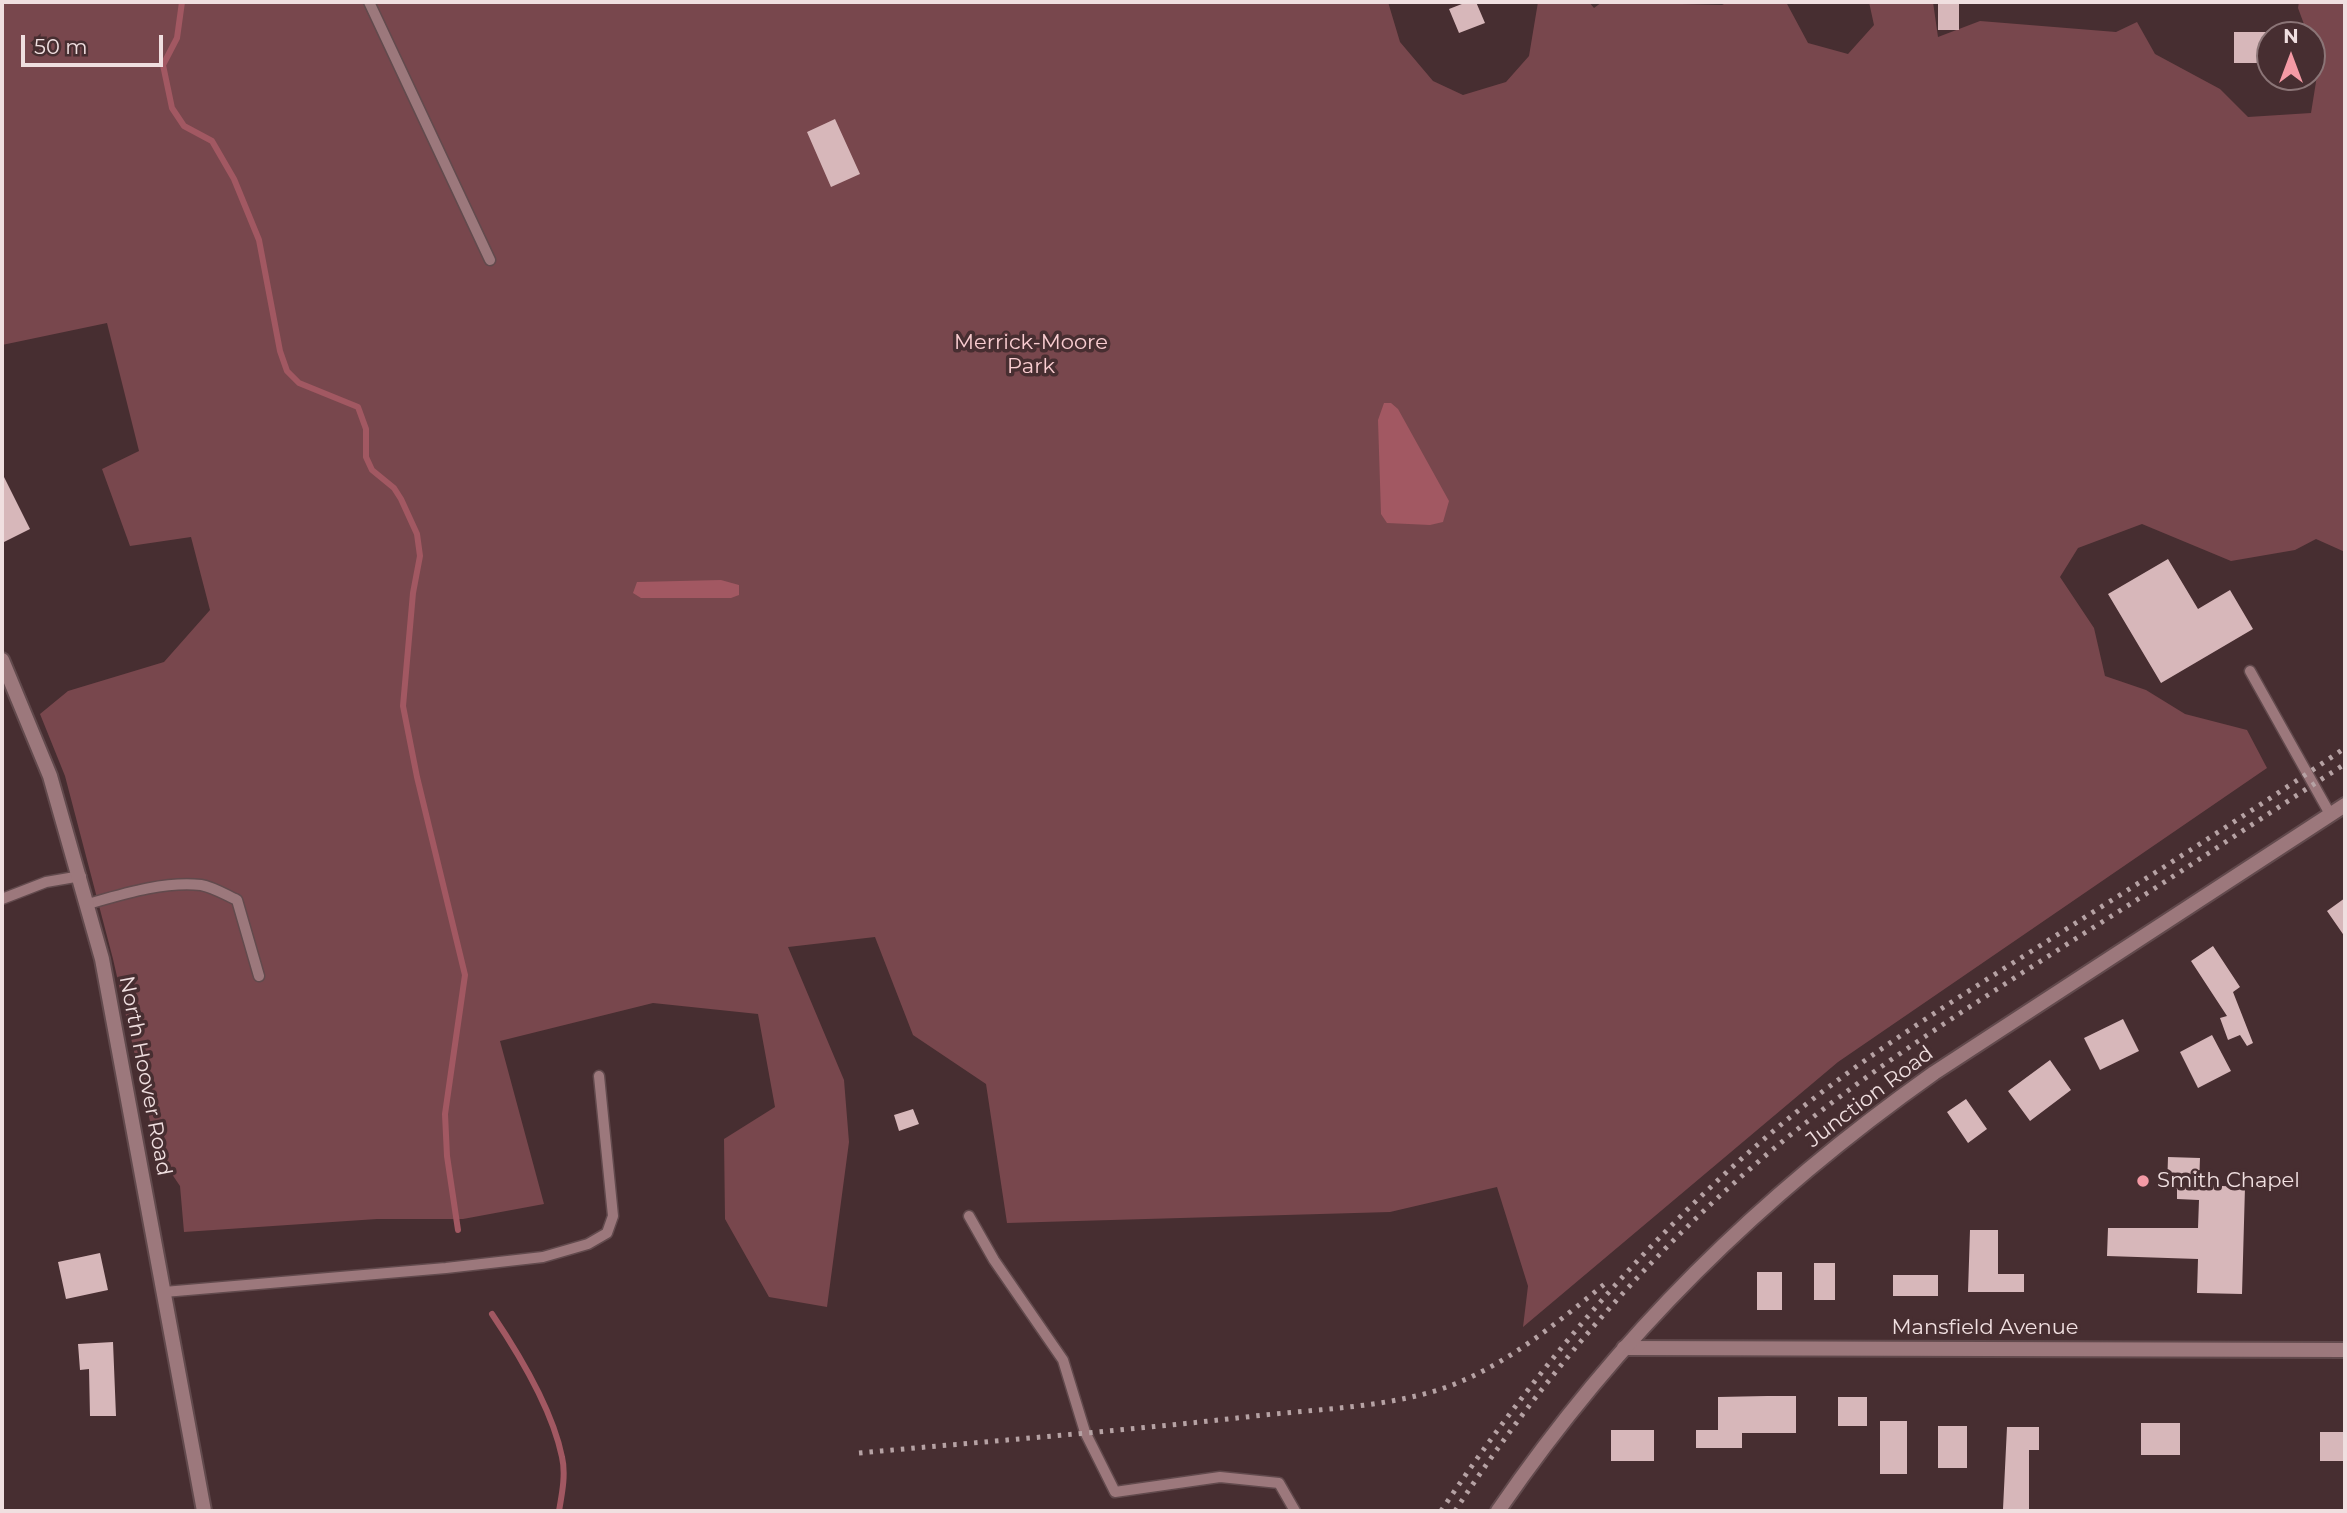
<!DOCTYPE html>
<style>
body{margin:0}
#map{position:relative;width:2347px;height:1513px;overflow:hidden;background:#472e31;font-family:Montserrat,sans-serif}
canvas{display:block}
.frame{position:absolute;inset:0;border:4px solid #f0dfe0;pointer-events:none}
.north{position:absolute;left:2256px;top:21px;width:70px;height:70px;box-sizing:border-box;background:#472e31;border:2px solid #8b7577;border-radius:50%;rotate:0deg;font-size:19px;font-weight:700;line-height:28px;text-align:center;color:#f0dfe0}
.north::after{content:'';display:block;margin:auto;width:24px;height:32px;background:#f49aa5;clip-path:polygon(50% 0,100% 100%,50% 72%,0 100%)}
.scale{position:absolute;left:21px;top:35px;width:142px;height:32px;box-sizing:border-box;border:4px solid #f0dfe0;border-top:0;padding-left:9px;font-size:21px;line-height:24px;white-space:nowrap;color:#f0dfe0;-webkit-text-stroke:5px #472e31;paint-order:stroke}
</style>
<div id="map">
<canvas width="2347" height="1513"></canvas>
<div class="frame"></div>
<div class="north">N</div>
<div class="scale">50 m</div>
</div>
<script>
const ctx = document.querySelector('canvas').getContext('2d');
ctx.lineJoin = 'round';
function fill(path, color) { ctx.fillStyle = color; ctx.fill(path, 'evenodd'); }
function trace(path, color, width, dash) { ctx.strokeStyle = color; ctx.lineWidth = width; ctx.lineCap = dash ? 'butt' : 'round'; ctx.setLineDash(dash || []); ctx.stroke(path); }
function write(font, color, halo, rows, align = 'center') {
  ctx.font = font + ' Montserrat,sans-serif'; ctx.lineWidth = 7; ctx.setLineDash([]); ctx.textBaseline = 'middle'; ctx.strokeStyle = halo; ctx.fillStyle = color; for (const [text, x, y, turn = 0] of rows) {
    ctx.save(); ctx.translate(x, y); ctx.rotate((+turn || 0) * Math.PI / 180); ctx.textAlign = isNaN(turn) ? turn : align; if (halo) ctx.strokeText(text, 0, 0); ctx.fillText(text, 0, 0); ctx.restore();
  }
}
const green = new Path2D(`
 M2,2H1388L1400,42L1433,81L1463,95L1506,82L1529,56L1538,2H1589L1594,8L1602,2L1722,5L1728,2H1786L1808,43L1848,54L1874,25L1869,2H1933L1938,37L1980,21L2116,32L2137,22L2155,54L2220,89L2248,117L2311,113L2319,63L2312,35H2308L2298,8L2299,2H2345V552L2316,539L2295,550L2231,561L2142,524L2078,548L2060,577L2094,628L2105,676L2146,690L2185,714L2247,730L2267,768L1838,1062L1523,1327L1528,1286L1497,1187L1390,1212L1007,1223L986,1084L913,1035L875,937L788,947L844,1080L849,1142L827,1307L769,1297L725,1219L724,1139L775,1107L758,1014L653,1003L500,1041L544,1204L463,1219H377L184,1232L180,1186L157,1152L113,959L65,776L40,714L68,691L164,662L210,610L191,537L130,546L102,469L139,451L107,323L2,345Z`);
const water = new Path2D(`
 M1384,403H1391L1398,409L1449,501L1443,522L1430,525L1387,523L1381,514L1378,420Z
 M721,580L739,585V595L731,598H641L633,593L637,582Z`);
const stream = new Path2D(`
 M182,2L177,38L163,65L172,108L184,126L212,141L234,179L259,240L280,351L287,371L299,383L358,407L366,429V457L372,470L394,488L401,499L417,534L420,556L413,593L403,706L417,777L465,975L445,1114L447,1156L458,1230
 M492,1314C519,1354 552,1408 562,1457C566,1474 562,1494 559,1511`);
const building = new Path2D(`
 M1467,2H1476L1485,23L1459,33L1449,9Z
 M1938,4H1959V30H1938Z
 M2234,32H2270V63H2234Z
 M835,119L860,174L831,187L807,132Z
 M2,473L30,529L2,543Z
 M2168,559L2198,609L2230,590L2253,629L2161,683L2108,594Z
 M2345,898V937L2327,911Z
 M2213,946L2240,987L2233,992L2253,1043L2247,1046L2240,1035L2228,1040L2220,1018L2227,1016L2191,961Z
 M2123,1019L2139,1051L2100,1070L2084,1038Z
 M2212,1035L2231,1071L2198,1088L2180,1052Z
 M2050,1060L2071,1090L2030,1121L2008,1091Z
 M1966,1099L1987,1129L1968,1143L1947,1112Z
 M913,1109L919,1124L899,1131L894,1115Z
 M2168,1157L2200,1158L2199,1185L2245,1187L2242,1294L2197,1293L2198,1259L2107,1256L2108,1228H2198L2199,1200L2177,1199V1189H2167Z
 M1970,1230H1998V1274H2024V1292H1968Z
 M100,1253L108,1290L66,1299L58,1262Z
 M1814,1263H1835V1300H1814Z
 M1757,1272H1782V1310H1757Z
 M1893,1275H1938V1296H1893Z
 M113,1342L116,1416H90L89,1369L80,1370L78,1344Z
 M1767,1396H1796V1433H1742V1448H1696V1430H1718V1397Z
 M1838,1397H1867V1426H1838Z
 M1880,1421H1907V1474H1880Z
 M2141,1423H2180V1455H2141Z
 M1938,1426H1967V1468H1938Z
 M2007,1427H2039V1450H2029V1509H2003Z
 M1611,1430H1654V1461H1611Z
 M2320,1432H2345V1461H2320Z`);
const service = new Path2D(`
 M369,2L490,260
 M2250,671L2330,814
 M2,899L46,882L81,876
 M88,904C123,894 164,881 201,885C213,887 226,895 237,900L259,976
 M969,1216L994,1260L1063,1360L1085,1432L1115,1492L1220,1477L1279,1483L1295,1511
 M164,1292L446,1268L543,1257L588,1244L607,1233L613,1216L599,1076`);
const minor = new Path2D(`
 M1624,1348L2345,1350`);
const tertiary = new Path2D(`
 M2,660L50,776L102,959L204,1511
 M1498,1511C1618,1336 1760,1196 1934,1073L2345,805`);
const rail = new Path2D(`
 M859,1453C991,1441 1123,1431 1255,1416C1316,1409 1380,1408 1438,1390C1501,1370 1557,1323 1607,1282
 M1441,1511C1542,1360 1661,1220 1804,1106C1875,1050 1951,1002 2027,954C2134,886 2241,819 2345,748
 M1455,1511C1538,1384 1636,1268 1751,1168C1853,1079 1969,1007 2083,934C2171,879 2258,820 2345,764`);
const markers = [
 [2143,1181,7,"#f49aa5"]
];
const parkNames = [
 ["Merrick-Moore",1031,343],
 ["Park",1031,367]
];
const streetNames = [
 ["North Hoover Road",145,1076,79],
 ["Junction Road",1870,1097,-37],
 ["Mansfield Avenue",1985,1328]
];
const poiNames = [
 ["Smith Chapel",2157,1181]
];
fill(green, '#78474d');
fill(water, '#a25862');
trace(stream, '#a25862', 6);
fill(building, '#d7b7ba');
trace(service, '#624a4d', 13);
trace(minor, '#624a4d', 18);
trace(tertiary, '#624a4d', 18);
trace(service, '#9c787c', 10);
trace(minor, '#9c787c', 14);
trace(tertiary, '#9c787c', 14);
trace(rail, '#b6a2a4', 5, [3.5, 7]);
for (const [x, y, r, color] of markers) { const dot = new Path2D(); dot.arc(x, y, r, 0, 2 * Math.PI); ctx.fillStyle = color; ctx.fill(dot); trace(dot, '#472e31', 2.5); }
write('21px', '#facdd1', '#472e31', parkNames);
write('21px', '#f0dfe0', '#472e31', streetNames);
write('21px', '#f0dfe0', '#472e31', poiNames, 'left');
</script>
